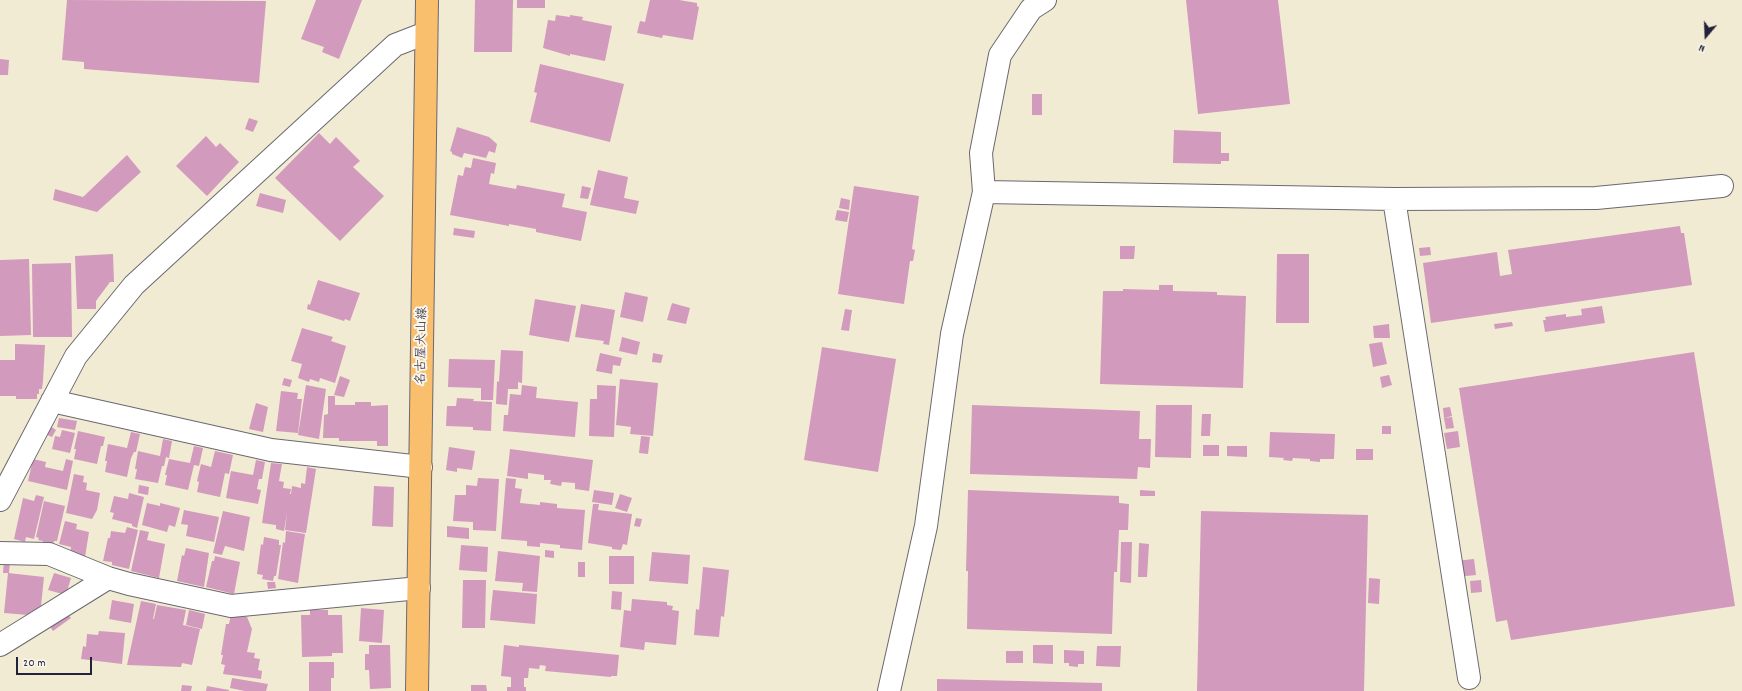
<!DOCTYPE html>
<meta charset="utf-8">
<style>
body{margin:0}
#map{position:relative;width:1742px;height:691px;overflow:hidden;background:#f2ebd3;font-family:Dekko,sans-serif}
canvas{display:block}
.north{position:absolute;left:1686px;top:16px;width:40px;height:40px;-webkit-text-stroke:3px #fbf7ec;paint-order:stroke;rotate:199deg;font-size:11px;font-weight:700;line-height:16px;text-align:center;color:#22223b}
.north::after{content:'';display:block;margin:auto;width:14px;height:18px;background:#22223b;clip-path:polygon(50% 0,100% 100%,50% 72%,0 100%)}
.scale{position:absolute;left:16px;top:657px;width:76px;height:18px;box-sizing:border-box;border:2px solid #22223b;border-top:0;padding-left:5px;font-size:12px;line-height:14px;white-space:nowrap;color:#22223b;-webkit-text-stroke:3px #fbf7ec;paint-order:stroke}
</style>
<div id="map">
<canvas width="1742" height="691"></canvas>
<div class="north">N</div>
<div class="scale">20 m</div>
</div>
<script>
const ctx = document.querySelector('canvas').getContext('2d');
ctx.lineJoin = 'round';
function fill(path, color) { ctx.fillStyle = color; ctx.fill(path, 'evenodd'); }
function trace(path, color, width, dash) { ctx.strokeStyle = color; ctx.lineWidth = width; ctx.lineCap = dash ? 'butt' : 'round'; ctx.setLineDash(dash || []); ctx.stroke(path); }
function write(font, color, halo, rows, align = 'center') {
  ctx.font = font + ' Dekko,"Klee One",sans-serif'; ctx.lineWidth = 4; ctx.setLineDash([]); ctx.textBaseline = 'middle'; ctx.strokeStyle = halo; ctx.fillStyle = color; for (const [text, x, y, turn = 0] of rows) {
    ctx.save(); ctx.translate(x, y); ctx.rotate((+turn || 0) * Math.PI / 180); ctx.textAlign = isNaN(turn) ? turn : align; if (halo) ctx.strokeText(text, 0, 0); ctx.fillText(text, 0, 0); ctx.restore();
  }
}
const building = new Path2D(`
 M67,0L266,1L259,83L84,69V62L62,60Z
 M316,0H362L339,59L322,52L324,47L301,39Z
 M475,0H513L512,52H474Z
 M517,0H545V8H517Z
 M650,0H679L697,3V6L699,7L693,40L663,35L662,38L637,33L640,21L645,22Z
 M1186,0H1278L1290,104L1198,114Z
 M556,15L570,17V15L583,17L582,20L612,26L605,61L570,54V56L543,48L548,20L555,21Z
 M0,59L9,60L8,75H0Z
 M540,64L624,84L610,142L530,122L537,93L534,92Z
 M1032,94H1042V115H1032Z
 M249,118L258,121L253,132L245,129Z
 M457,127L489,137L497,144L495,153L489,151L486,158L464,153L462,158L452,154V152L450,151Z
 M1174,130L1221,132V153H1229V161H1221V164L1173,163Z
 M319,133L330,144L336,137L360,161L353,167L384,196L340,241L275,178Z
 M206,136L216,147L220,143L239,162L207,196L176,166Z
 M127,155L141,172L97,212L53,200L55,189L83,197Z
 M473,158L496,163L494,174L491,173L489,184L516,189L517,185L565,194L562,207L587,212L581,241L536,232V229L509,224V226L450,215L458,175L463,176L465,167L471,168Z
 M598,170L628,177L624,198L639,201L636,214L590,205Z
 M582,186L591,188L588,199L580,198Z
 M854,186L919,196L912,249L915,250L913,261H910L904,304L838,294Z
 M260,193L286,200L283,213L256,206Z
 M841,198L850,200L849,210L839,208Z
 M837,210L849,212L847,222L835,220Z
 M1680,226L1681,233H1684L1692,285L1431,323L1423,263L1497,252L1500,276L1512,274L1508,250Z
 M454,228L475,231L474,238L453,235Z
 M1120,246H1135L1134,259H1120Z
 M1430,247L1431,255L1420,256L1419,248Z
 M113,254L114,282H110L96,301V309H77L75,256Z
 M1277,254H1309V323H1276Z
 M29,259L31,335L0,336V260Z
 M71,263L72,337H33L32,264Z
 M318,280L360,293L350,321L345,319L344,321L307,309L308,304L310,305Z
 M1159,285H1173V291L1217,292V295L1246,296L1243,388L1100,384L1103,291H1123V289L1159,290Z
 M625,292L648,297L643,322L620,317Z
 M535,299L576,306L569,342L529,335Z
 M672,303L690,308L686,324L667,320Z
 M581,304L615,310L609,345L603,344L604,341L575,337Z
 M1602,306L1605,323L1545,332L1543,320H1546L1545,317L1566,314V317L1582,315L1581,309Z
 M845,309L852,310L849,331L841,330Z
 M1512,322L1513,326L1495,329L1494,324Z
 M1389,324L1390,338H1374L1373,326Z
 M302,328L333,337L331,341L346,346L335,383L320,378L319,382L310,379L309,382L298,378L302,364L291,361Z
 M622,337L640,342L637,355L619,351Z
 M1382,342L1387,364L1373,367L1369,344Z
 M15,344L45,345L43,381L42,389H39V394H37V399H16V396H0V360H15Z
 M822,347L896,359L878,472L804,460Z
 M501,350L523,351L522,383L518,382V389H508L507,405L496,404L497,381L499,382Z
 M1694,352L1735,606L1511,640L1507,620L1496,622L1459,388Z
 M600,353L622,358L620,366L613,365L612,374L596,371Z
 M653,353L663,355L661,363L652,362Z
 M449,359L495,360L493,400H481V388L448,387Z
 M1389,375L1392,385L1382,388L1380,377Z
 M340,376L350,380L344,397L334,395Z
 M284,378L292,380L290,387L282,385Z
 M620,379L658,383L653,436L630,434L631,427L616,425Z
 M306,385L326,389L319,439L298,435Z
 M522,385L537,387L536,398L578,402L575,437L503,431L504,415H508L510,394L521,395Z
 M597,385L616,386L614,437L589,436L590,399H597Z
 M281,391L298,393L297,399H302L298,433L276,431Z
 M328,396H335V405H355V402H371V406L388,405V446H377V441H339V438H323L324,415L328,414Z
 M457,398L474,399L473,401L492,402L491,431L473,430V427L446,426L447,406H456Z
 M256,403L268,407L263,432L249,429Z
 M972,405L1140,411L1139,439H1151L1150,468L1138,467L1137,479L970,474Z
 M1156,405H1192L1191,458L1155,457Z
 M1450,407L1452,416L1444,418L1443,408Z
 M1202,414H1211L1210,436H1201Z
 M1452,417L1454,428L1446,429L1444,418Z
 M59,418L77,421L75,430L57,427Z
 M50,426L56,430L52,437L45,434Z
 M1382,426H1391V434H1382Z
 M62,430L75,433L70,453L52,449L55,436L60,437Z
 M78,431L105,437L103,446H101L97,464L74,459L76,449H74Z
 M1458,431L1460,447L1447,449L1444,433Z
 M131,432L140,434L136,452H134L131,458L127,477L105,472L107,461H105L108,444L127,448Z
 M1270,432L1335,434L1334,459H1320V462L1310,461V459L1293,458L1292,461L1283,460L1284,458L1269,457Z
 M641,436L650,437L648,454L639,453Z
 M163,439L172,441L169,458L166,457L164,466H162L158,483L135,479L137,469H135L138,451L160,456Z
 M1203,445H1219V456H1203Z
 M194,446L203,448L199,466L194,465L188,490L165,485L167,475H165L169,459L190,463Z
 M1227,446H1247V457L1227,456Z
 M449,447L475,451L472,470L457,468V472L446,470Z
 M510,449L593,460L589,491L575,489V483L562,482L561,486L550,484L551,480H544V475L528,473V479L507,476Z
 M1356,449H1373V460H1356Z
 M215,451L233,455L229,474L225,473L220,497L197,492L199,482L197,481L201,464L211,467Z
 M33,459L46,462L45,467L63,471L66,459L73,461L67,490L28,481Z
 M256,460L265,462L262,479H259L257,489L261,490L258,504L226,498L231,471L253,475Z
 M271,463L282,464L279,481L284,482L283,488L291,489L290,494H291L292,486L301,488V483L305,484L307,467L316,469L306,533L285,530L287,513L284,531L276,529V525L262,523Z
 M74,474L84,476L83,482L87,483L86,490L100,493L97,510L92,519L66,513Z
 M478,478L499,479L496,531L473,530V522L453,521L455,495H466V485L477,486Z
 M506,478L516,479L515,488L522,489L520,503L540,505V502L557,504V508L585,510L582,550L560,548V545L540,543V547L527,546V541L501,539Z
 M139,485L149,487L148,495L138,493Z
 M374,486L394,487L393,527L372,526Z
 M594,490L614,493L612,505L592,502Z
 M968,490L1119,496V503L1129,504L1128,530H1119L1117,572H1114L1112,634L967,629L968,571H966Z
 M1140,490L1155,491V496H1140Z
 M129,493L144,497L137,528L132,526V524L112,519L114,513L110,512L114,496L128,499Z
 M620,494L632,498L627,512L615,508Z
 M36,495L44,497L34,539L26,537L25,542L14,539L23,498L34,501Z
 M44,501L65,506L57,541H54L53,546L43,544V541L38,540L39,538L36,537Z
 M147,503L160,506V503L180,508L175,527L169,525L167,532L142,525Z
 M593,504H599L598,510L632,514L627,545L623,544L621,550L612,549V547L588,543Z
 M184,510L219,517L214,542L186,536L188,525L181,524Z
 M223,511L250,517L244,551L225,546L222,555L213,553Z
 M1201,511L1368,515L1364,691H1197Z
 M636,518L642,519L640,527L634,526Z
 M65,521L77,524L76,529L89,532L85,557L70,553L71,547L59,544Z
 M447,526L469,528V539L447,537Z
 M127,527L138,530L129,569L112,565V562L103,561L108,538H110L111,531L125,533Z
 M140,530L149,532L147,540L165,544L159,578L131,571Z
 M286,531L305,534L298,583L278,579L283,542L285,543Z
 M264,537L279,540V545H281L276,576H274L273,581L262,579L263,575L257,574L261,544L263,545Z
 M1121,542H1132L1131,583L1120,582Z
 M1139,543L1149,544L1147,577H1138Z
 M461,545L488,547L487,572L459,570Z
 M186,548L209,553L204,587L177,581L182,555L184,556Z
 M545,550L554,551V558L545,557Z
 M498,551L540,556L537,592L522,591L523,583L495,581Z
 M652,552L690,555L688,584L649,581Z
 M215,556L240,562L234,594L206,587L212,561H214Z
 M609,556H634V584H609Z
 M1474,559L1476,575L1457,577L1455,561Z
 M4,561L10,562L9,573H3Z
 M578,562H585V577H578Z
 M703,567L729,570L724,617L721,616L719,637L694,635L696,609L699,610Z
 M8,573L44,577L40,616L4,613Z
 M54,573L71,578L66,595L48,590Z
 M1369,578L1380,579L1379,604L1368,603Z
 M463,580H486L485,628H462Z
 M1481,580L1482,592L1471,593L1470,581Z
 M267,582H275L276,588L268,589Z
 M493,590L537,594L535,624L490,620Z
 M612,591L622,592L621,610L611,609Z
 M632,599L667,602V605L673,606L672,610L679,611L676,645L645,642L644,650L620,647L624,610L631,611Z
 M112,600L134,604L131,623L109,619Z
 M141,601L156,604L153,619H154L157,605L186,610L183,625L200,629L192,665L182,663L181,667L127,665Z
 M361,608L384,610L382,643L359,641Z
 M189,610L205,614L202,629L186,625Z
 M310,610H328V615H342L343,653H332V656L302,657L301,615H310Z
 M66,612L71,618L53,631L49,625Z
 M231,614L247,617L252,629L247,652L255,653L254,658L260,659L258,670L262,671L261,679L223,674L225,665L221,664L223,655H221L226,624H229Z
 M99,631L125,633L122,664L81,659L83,646L86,647L87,634L98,635Z
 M369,645H390L391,688L370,689L369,670H365V654H369Z
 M504,645L519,647V645L619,655L617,676H611V677L545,671L546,666L540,665L539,669L529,668L528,678H524V687H526V691H507V687H511V677L501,676Z
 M1033,645H1053V664L1033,663Z
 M1097,646H1121L1120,667L1096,666Z
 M1064,650L1084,651V664H1078V667L1069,666V663H1064Z
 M1006,651H1023V663H1006Z
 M309,662H334V678H331V691H309Z
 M232,678L268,684L266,691H245L230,688Z
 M937,679L1102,683V691H937Z
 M182,685L192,686L191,691H181Z
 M471,685H486L487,691H471Z
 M207,686L229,690V691H206Z`);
const minor = new Path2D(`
 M1045,0L1031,9L1000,55L981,153L984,192L1394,199L1469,678
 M1394,199L1596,198L1722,186
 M52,401L271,450L421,467
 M0,500L76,356L134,285L395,45L426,33
 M0,553L49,554L108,578L129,584L231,606L419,588
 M0,645L108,578
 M889,691L926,526L952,334L984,192`);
const major = new Path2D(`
 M417,691L427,0`);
const streetNames = [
 ["名古屋犬山線",423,346,-89]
];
fill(building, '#d29abd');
trace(minor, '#6b6870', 24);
trace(major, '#6b6870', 24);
trace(minor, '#fff', 22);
trace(major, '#f9bf6d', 22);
write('13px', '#22223b', '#fbf7ec', streetNames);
</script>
